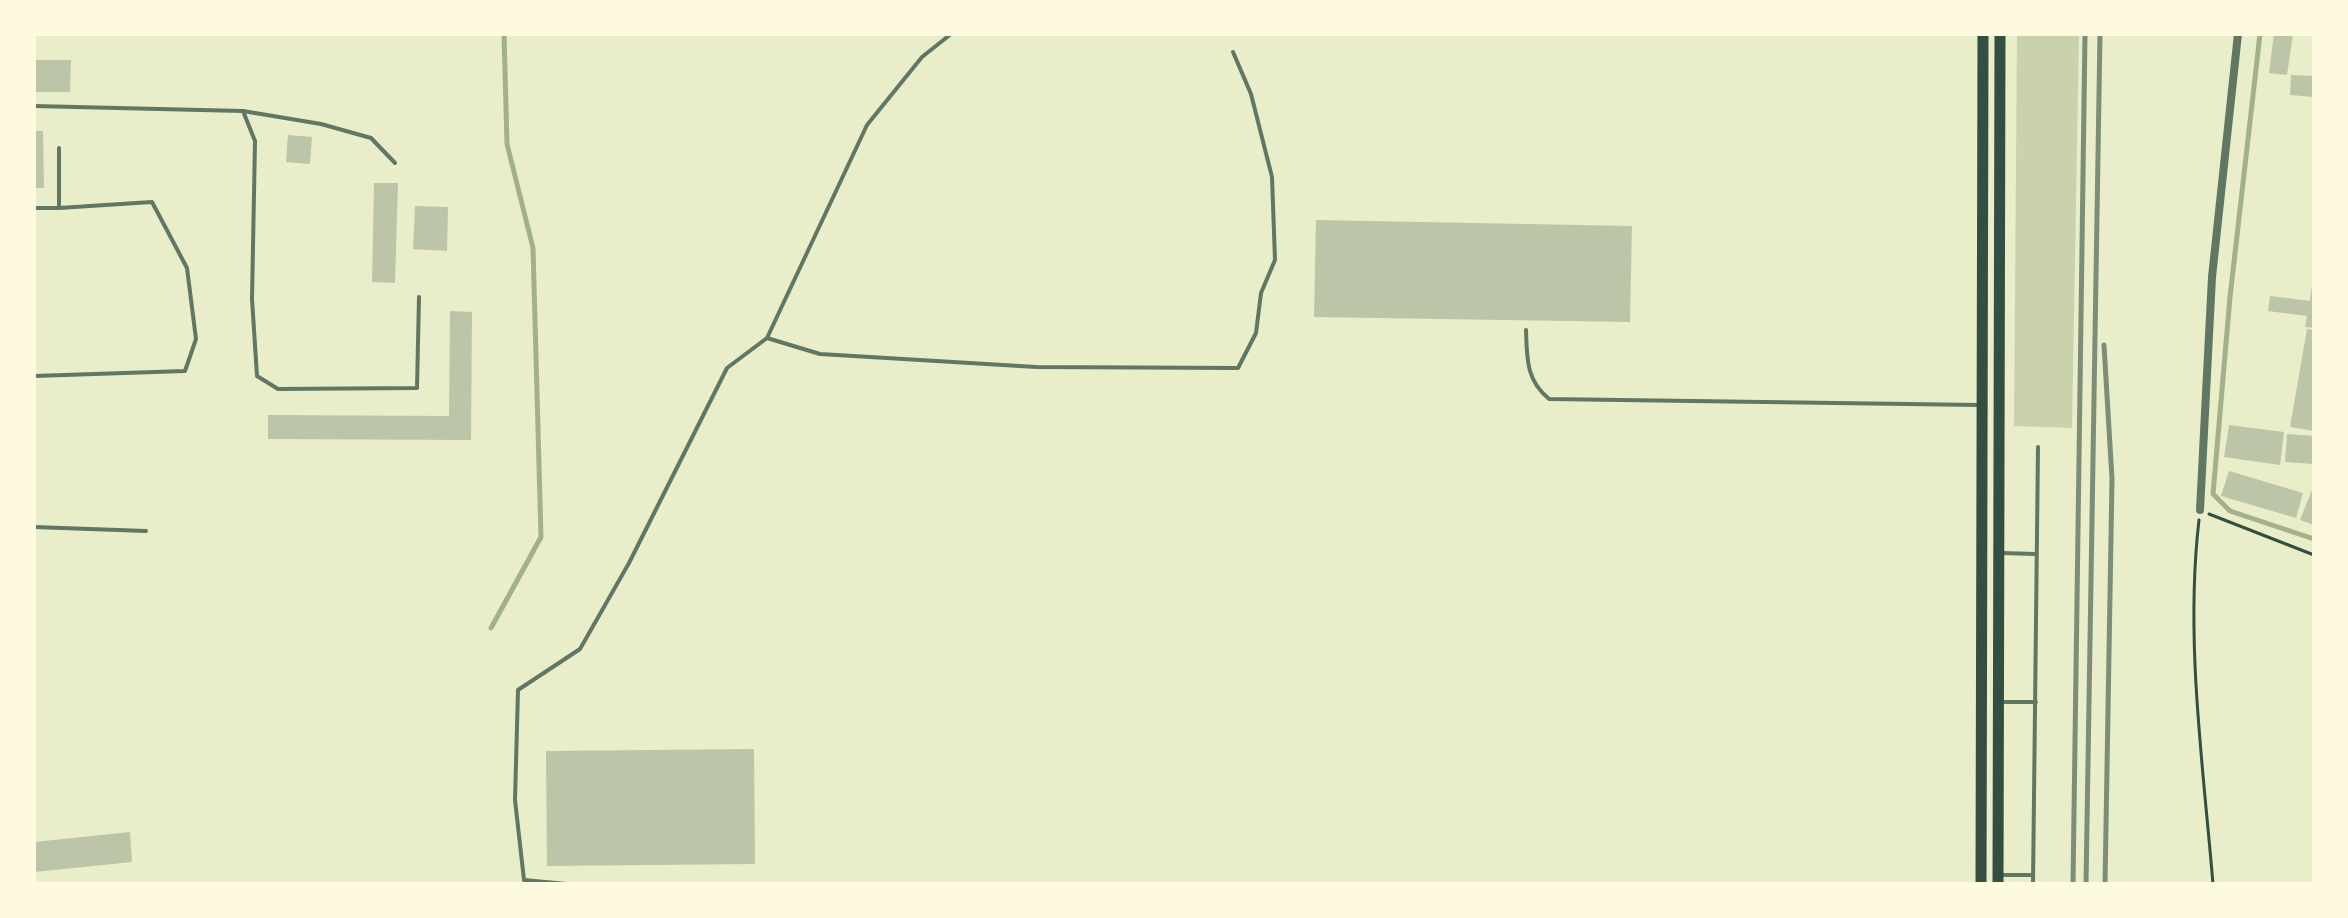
<!DOCTYPE html>
<style>
body{margin:0}
#map{position:relative;width:2348px;height:918px;overflow:hidden;background:#e9edc9;font-family:"Asap Condensed",sans-serif}
canvas{display:block}
.frame{position:absolute;inset:0;border:36px solid #fefae0;pointer-events:none}
</style>
<div id="map">
<canvas width="2348" height="918"></canvas>
<div class="frame"></div>
</div>
<script>
const ctx = document.querySelector('canvas').getContext('2d');
ctx.lineJoin = 'round';
function fill(path, color) { ctx.fillStyle = color; ctx.fill(path, 'evenodd'); }
function trace(path, color, width, dash) { ctx.strokeStyle = color; ctx.lineWidth = width; ctx.lineCap = dash ? 'butt' : 'round'; ctx.setLineDash(dash || []); ctx.stroke(path); }
const green = new Path2D(`
 M2017,34H2079L2072,428L2014,426Z`);
const stream = new Path2D(`
 M2260,34L2230,297L2213,494L2230,511L2314,539
 M491,628L541,537L533,248L507,144L504,34`);
const building = new Path2D(`
 M2274,34H2293L2287,75L2269,73Z
 M34,60H71L70,92H34Z
 M2291,75L2314,76V97L2290,95Z
 M34,131H43L44,188H34Z
 M288,135L312,137L310,164L286,162Z
 M374,183H398L395,283L372,282Z
 M415,206L448,207L447,251L413,249Z
 M1316,220L1632,226L1630,322L1314,317Z
 M2312,285L2314,328L2305,327L2307,316L2268,311L2270,296L2310,301Z
 M450,311L472,312L471,440L268,439V415L449,416Z
 M2307,329L2314,330V431L2290,427Z
 M2229,425L2284,432L2280,465L2224,457Z
 M2287,434L2314,436V464L2285,462Z
 M2229,471L2303,493L2296,518L2221,496Z
 M2314,485V525L2300,520Z
 M754,749L755,864L547,866L546,751Z
 M130,832L132,862L34,872V842Z`);
const path = new Path2D(`
 M2209,514L2314,555
 M2199,520C2185,639 2203,764 2213,884`);
const service = new Path2D(`
 M34,106L243,111L321,124L371,138L395,163
 M243,111L255,141L252,299L257,376L278,389L417,388L419,297
 M34,208H59V148
 M1526,330C1527,359 1526,380 1549,399L1979,405
 M767,338L820,354L1036,367L1238,368L1256,333L1261,293L1275,260L1272,177L1251,94L1233,52
 M34,376L185,371L196,339L187,268L152,202L59,208
 M34,527L146,531
 M2001,553L2036,554
 M2001,702H2036
 M2001,875H2032
 M567,884L524,880L515,800L518,690L580,649L629,563L727,368L767,338L867,125L922,57L951,34
 M2033,884L2038,447`);
const minor = new Path2D(`
 M2200,510L2212,277L2238,34`);
const secondary = new Path2D(`
 M1981,884L1983,34
 M1998,884L2000,34`);
const rail = new Path2D(`
 M2104,345L2112,479L2105,884
 M2073,884L2085,34
 M2086,884L2100,34`);
fill(green, '#cad2ad');
trace(stream, '#a3b18a', 5);
fill(building, '#bcc5a7');
trace(path, '#344e41', 3);
trace(service, '#617663', 4);
trace(minor, '#617663', 8);
trace(secondary, '#344e41', 11);
trace(rail, '#7c8e77', 5);
</script>
